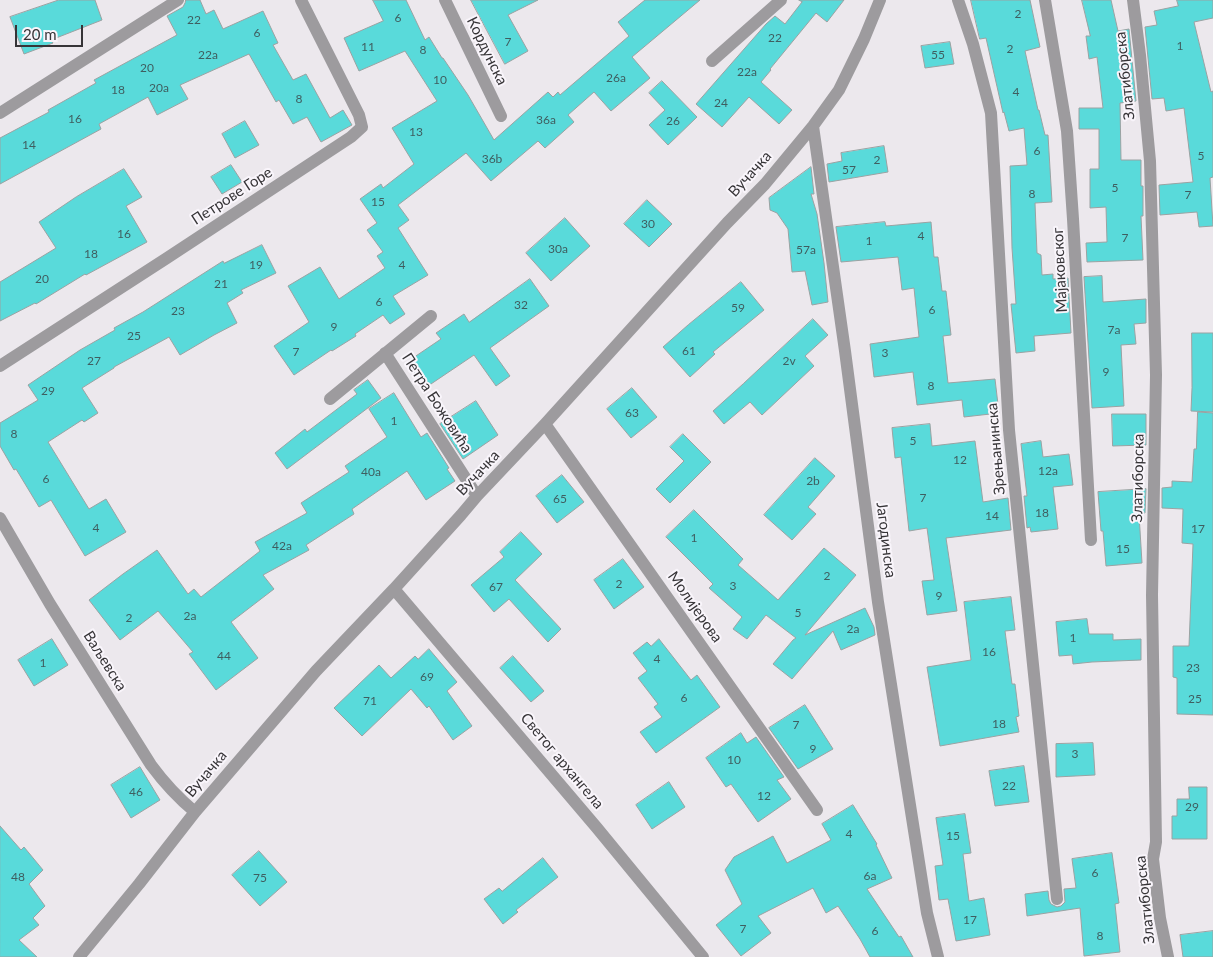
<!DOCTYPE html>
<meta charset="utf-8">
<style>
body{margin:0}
#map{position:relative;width:1213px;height:957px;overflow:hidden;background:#ece8ed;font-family:Lato,sans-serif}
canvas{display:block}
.scale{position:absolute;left:15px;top:25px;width:68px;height:22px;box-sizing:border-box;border:2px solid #363437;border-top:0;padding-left:6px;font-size:15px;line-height:18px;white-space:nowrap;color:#363437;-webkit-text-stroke:4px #f9f5fb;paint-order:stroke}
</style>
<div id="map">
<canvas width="1213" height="957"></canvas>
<div class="scale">20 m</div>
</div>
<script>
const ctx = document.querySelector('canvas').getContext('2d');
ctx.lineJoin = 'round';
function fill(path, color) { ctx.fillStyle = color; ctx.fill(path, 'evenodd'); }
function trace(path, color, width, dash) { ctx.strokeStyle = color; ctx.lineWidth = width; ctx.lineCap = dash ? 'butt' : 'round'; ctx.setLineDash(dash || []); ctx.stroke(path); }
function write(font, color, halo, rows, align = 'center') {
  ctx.font = font + ' Lato,sans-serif'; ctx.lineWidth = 4; ctx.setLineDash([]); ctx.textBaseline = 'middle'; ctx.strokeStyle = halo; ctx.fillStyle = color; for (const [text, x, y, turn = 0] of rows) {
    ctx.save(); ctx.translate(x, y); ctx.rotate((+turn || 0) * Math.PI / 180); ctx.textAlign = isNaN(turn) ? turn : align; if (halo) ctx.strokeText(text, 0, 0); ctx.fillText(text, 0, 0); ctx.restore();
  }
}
const building = new Path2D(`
 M59,0H95L102,20L51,40L53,43L24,54L10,17Z
 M186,0H200L206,14L214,10L223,29L263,11L278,43L273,45L293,80L306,74L330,118L343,110L352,125L321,142L307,117L293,124L279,100L276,102L249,54L180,85L188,99L157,115L148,97L99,124L101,129L0,184V138L49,112L48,110L96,83L94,80L177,35L167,16L183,7L185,3Z
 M373,0H406L425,40L429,37L442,58H443L468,95L494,140L548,92L553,97L558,92L560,95L629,36L618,22L645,0H700L632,57L650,78L611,111L594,92L568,115L574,122L545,148L538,141L491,181L466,153L398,205L409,220L398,228L428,275L393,296L405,314L390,324L383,315L355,334L356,336L332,351L331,350L294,375L274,346L309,322L288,286L320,267L339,299L385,268L377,256L383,252L367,230L377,223L360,199L381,184L383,188L414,164L392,128L437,101L405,51L359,71L344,38L383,21Z
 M471,0H538L508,15L528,51L505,64Z
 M799,0H844L827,22L816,13L770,69L771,70L761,82L792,110L779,124L749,97L722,127L696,104L766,24L775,16L785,24L802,2Z
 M971,0H1030L1040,47L1025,51L1038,110H1039L1045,135H1048L1052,202L1035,203L1037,253L1041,255L1042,275L1053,274V279L1068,278L1071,333L1034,336L1035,351L1016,353L1011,304H1016L1012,248L1010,166L1027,165L1024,128L1009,131L1004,112L1003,113L986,38L980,39Z
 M1082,0H1111L1118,31L1129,29L1136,101L1120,103L1121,160H1141V186H1143V216H1141L1143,260L1087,262L1086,243L1107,242L1106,207L1090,208V169H1099V129H1079V108H1103L1097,57L1089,59L1086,36H1090Z
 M1177,0H1213V18L1194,22L1211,92L1213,91V177L1210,178L1213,226L1199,227L1197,212L1160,215L1159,185L1193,182L1184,108L1166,111L1164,98L1152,99L1145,27L1157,25L1154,11L1178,6Z
 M950,42L954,64L925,68L921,46Z
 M662,81L697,117L668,145L649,125L665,110L649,93Z
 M245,121L259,145L235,158L222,134Z
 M884,146L888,172L829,182L827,164L842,161L841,153Z
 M231,165L242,182L222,194L211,177Z
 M811,167L814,194H811L817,214L824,263L828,302L812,305L805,271L792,272L788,229L777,213L770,210L769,198Z
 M124,169L142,197L126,206L147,242L86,275L85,274L36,304L35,303L0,321V282L56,248L39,222L76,197Z
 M647,200L672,224L649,247L624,224Z
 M565,218L590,246L551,281L526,253Z
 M885,222L886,226L931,222L934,257H938L942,291H946L951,335L943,336L948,383L995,379L999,413L964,417L962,400L917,405L913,372L874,377L870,344L919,337L914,288L902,290L898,257L841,262L836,227Z
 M262,245L276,273L241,290L243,293L227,303L237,323L214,335L180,355L169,337L114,367V368L82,388L98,413L84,422L82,420L48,442L89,509L106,499L126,532L85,556L51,500L39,507L16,469L14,470L0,446V423L38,400L28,385L80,350L115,330L114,328L143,312L223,261L224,263Z
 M1102,276L1103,302L1146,299V323L1134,324L1136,344L1121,345L1124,406L1092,408L1084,277Z
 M530,279L549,306L490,348L510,376L496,386L474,355L425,388L407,362L441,339L436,333L464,314L469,322Z
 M741,282L764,310L713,352L715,354L690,377L663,347L688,325Z
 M813,319L828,335L805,356L814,366L762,415L750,402L724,424L713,411L743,384Z
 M1192,333H1213V412L1191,411L1192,388Z
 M368,380L381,398L287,469L275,453L305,429L307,432L357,394L354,390Z
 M632,388L657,417L631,438L607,409Z
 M394,393L421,437L427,433L449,468L447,469L455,481L426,500L407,471L352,509L354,514L306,545L309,550L263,575L274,589L231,622L258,658L216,690L189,654L193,652L158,611L120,640L89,600L123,574L157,550L188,594L194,589L201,597L260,551L255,542L307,513L301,503L349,472L345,466L387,437L369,409Z
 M476,401L498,435L463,459L440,424Z
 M1198,412L1213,413V715L1177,714V678L1173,677V646H1189L1193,544L1182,543L1183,509L1162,508V488L1172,487V481L1192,482L1194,449H1196Z
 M1112,414H1146V445L1113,446Z
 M930,424L932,446L975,441L983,502L1008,498L1011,530L946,538L957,611L927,615L922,581L934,580L927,528L909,531L901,457L895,458L892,428Z
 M683,434L711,462L670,503L656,489L684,461L670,447Z
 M1041,441L1043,457L1069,454L1073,485L1053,487L1058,529L1031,532L1030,527L1027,528L1024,496H1027L1021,444Z
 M815,458L835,476L808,507L816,514L792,540L764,515Z
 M562,475L584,502L557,523L536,496Z
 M1146,489L1145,513L1139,514L1142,563L1106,566L1103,531H1101L1098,492Z
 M694,510L743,559L738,565L778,600L824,548L856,575L805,635L865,608L874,627L875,635L841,650L833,631L792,679L773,664L793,640L796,638L766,615L747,639L733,629L742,617L709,588L713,584L666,537Z
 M521,532L542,554L515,580L561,629L548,642L509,599L494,612L471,585L504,557L500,552Z
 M623,559L644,587L614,609L594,580Z
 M1011,597L1015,630L1005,631L1012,684H1015L1019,716L1016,717L1019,732L940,746L927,667L971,660L964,602Z
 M1087,619L1089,634H1113V640L1141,639V660L1092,662L1073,664L1072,655L1059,656L1056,622Z
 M52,639L68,665L34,686L18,660Z
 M659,639L691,680L697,675L720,707L656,753L640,732L662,717L654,707L658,704L638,678L647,671L633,653L647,642L651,646Z
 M429,649L457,682L447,691L472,726L453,740L429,706L427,708L411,689L362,736L334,708L379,665L391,678L415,656L418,659Z
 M513,656L544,691L531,702L500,668Z
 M805,705L833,749L798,769L769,728Z
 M741,733L747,743L756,737L784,777L777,780L791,799L758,822L731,784L726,787L706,758Z
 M1093,743L1095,775L1056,777V744Z
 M1024,766L1029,802L995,806L989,771Z
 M140,767L160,800L131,818L111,785Z
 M669,782L685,807L652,829L636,805Z
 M1189,787H1207V839H1172V816H1177V799H1189Z
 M853,805L877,844L876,845L892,878L867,889L899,937L901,936L913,957H870L860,939L838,906L826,913L813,888L758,916L771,933L741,956L716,925L742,904L725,870L734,857L773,836L787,863L831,840L822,824Z
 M965,814L971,853L963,854L969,901L984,898L990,935L956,941L948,899L939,900L935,866L943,865L936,818Z
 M0,826L21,850L24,847L43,870L29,884L45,906L33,918L39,925L19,940L37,957H0Z
 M259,851L287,882L260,906L232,875Z
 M1112,853L1119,903L1115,904L1120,952L1084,956L1080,908L1027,916L1025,894L1048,891L1049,900L1051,904L1057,907L1061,906L1065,902L1064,889L1076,888L1072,859Z
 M543,858L558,877L516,910L518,912L503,924L484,899L499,888L502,891Z
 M1213,931V957H1183L1180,935Z`);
const minor = new Path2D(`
 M445,0L501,116
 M958,0L973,44L991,113L1009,430L1057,899
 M1045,0L1067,131L1073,219L1091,540
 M1133,0L1140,55L1150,161L1156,375L1152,595L1156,842L1153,859L1160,918L1168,957
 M712,61L781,0
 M0,113L178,0
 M813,126L845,351L878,602L927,913L938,957
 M385,353L477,496
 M0,366L167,258L351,137L362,127L359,115L301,0
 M330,399L431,316
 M545,424L817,810
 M0,518L50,604L151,765C165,784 177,797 195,812
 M394,589L597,828L703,957
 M79,957L139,884L195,812L316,671L394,589L461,515L477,496L545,424L727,223L765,184L813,126L839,90L864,39L880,0`);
const numberNames = [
 ["2",1018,14],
 ["6",398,18],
 ["22",194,20],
 ["6",257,33],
 ["22",775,38],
 ["7",508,42],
 ["1",1180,46],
 ["11",368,47],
 ["2",1010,49],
 ["8",423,50],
 ["22a",208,55],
 ["55",938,55],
 ["20",147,68],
 ["22a",747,72],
 ["26a",616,78],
 ["10",440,80],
 ["20a",159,88],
 ["18",118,90],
 ["4",1016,92],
 ["8",299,99],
 ["24",721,103],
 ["16",75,119],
 ["36a",546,120],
 ["26",673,121],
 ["13",416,132],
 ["14",29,145],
 ["6",1037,151],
 ["5",1201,156],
 ["36b",492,159],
 ["2",877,160],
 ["57",849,170],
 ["5",1115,188],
 ["8",1032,194],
 ["7",1188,195],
 ["15",378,202],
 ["30",648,224],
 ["16",124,234],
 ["4",921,236],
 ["7",1125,238],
 ["1",869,241],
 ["30a",558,249],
 ["57a",806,250],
 ["18",91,254],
 ["19",256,265],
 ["4",402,265],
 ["20",42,279],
 ["21",221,284],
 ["6",379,302],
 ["32",521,305],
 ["59",738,308],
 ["6",932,310],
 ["23",178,311],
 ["9",334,327],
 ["7a",1114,330],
 ["25",134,336],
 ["61",689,351],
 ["7",296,352],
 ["3",885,353],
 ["27",94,361],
 ["2v",789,361],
 ["9",1106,372],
 ["8",931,386],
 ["29",48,391],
 ["63",632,413],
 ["1",394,421],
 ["8",14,434],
 ["5",913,441],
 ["12",960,460],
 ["12a",1048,471],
 ["40a",371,472],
 ["6",46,479],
 ["2b",813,481],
 ["7",923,498],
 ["65",560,499],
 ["18",1042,513],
 ["14",992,516],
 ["4",96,528],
 ["17",1198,529],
 ["1",694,538],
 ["42a",282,546],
 ["15",1123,549],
 ["2",827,576],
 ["2",619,584],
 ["3",733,586],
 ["67",496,587],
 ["9",939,596],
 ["5",798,613],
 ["2a",190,616],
 ["2",129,618],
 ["2a",853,629],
 ["1",1073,638],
 ["16",989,652],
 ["44",224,656],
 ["4",657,659],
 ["1",43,663],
 ["23",1193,668],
 ["69",427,677],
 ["6",684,698],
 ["25",1195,699],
 ["71",370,701],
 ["18",999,724],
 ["7",796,725],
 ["9",813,749],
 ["3",1075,754],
 ["10",734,760],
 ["22",1009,786],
 ["46",136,792],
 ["12",764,796],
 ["29",1192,807],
 ["4",849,834],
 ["15",953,836],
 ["6",1095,873],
 ["6a",870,876],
 ["48",18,877],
 ["75",260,878],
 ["17",970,920],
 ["7",743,929],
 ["6",875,931],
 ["8",1100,936]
];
const streetNames = [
 ["Кордунска",487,51,64],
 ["Златиборска",1125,76,-96],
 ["Вучачка",750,174,-48],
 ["Петрове Горе",232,196,-33],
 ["Мајаковског",1060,270,-93],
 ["Петра Божовића",437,403,57],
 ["Зрењанинска",996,449,-95],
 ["Вучачка",478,473,-47],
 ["Златиборска",1138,478,-89],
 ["Јагодинска",886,540,83],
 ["Молијерова",695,607,55],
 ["Ваљевска",105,661,58],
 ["Светог архангела",562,761,50],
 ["Вучачка",206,774,-50],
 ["Златиборска",1145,900,-96]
];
fill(building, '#59dada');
trace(building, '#9aa2a2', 1);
trace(minor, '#9d9b9e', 12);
write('12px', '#3f5e60', null, numberNames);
write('15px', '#363437', '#f9f5fb', streetNames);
</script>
